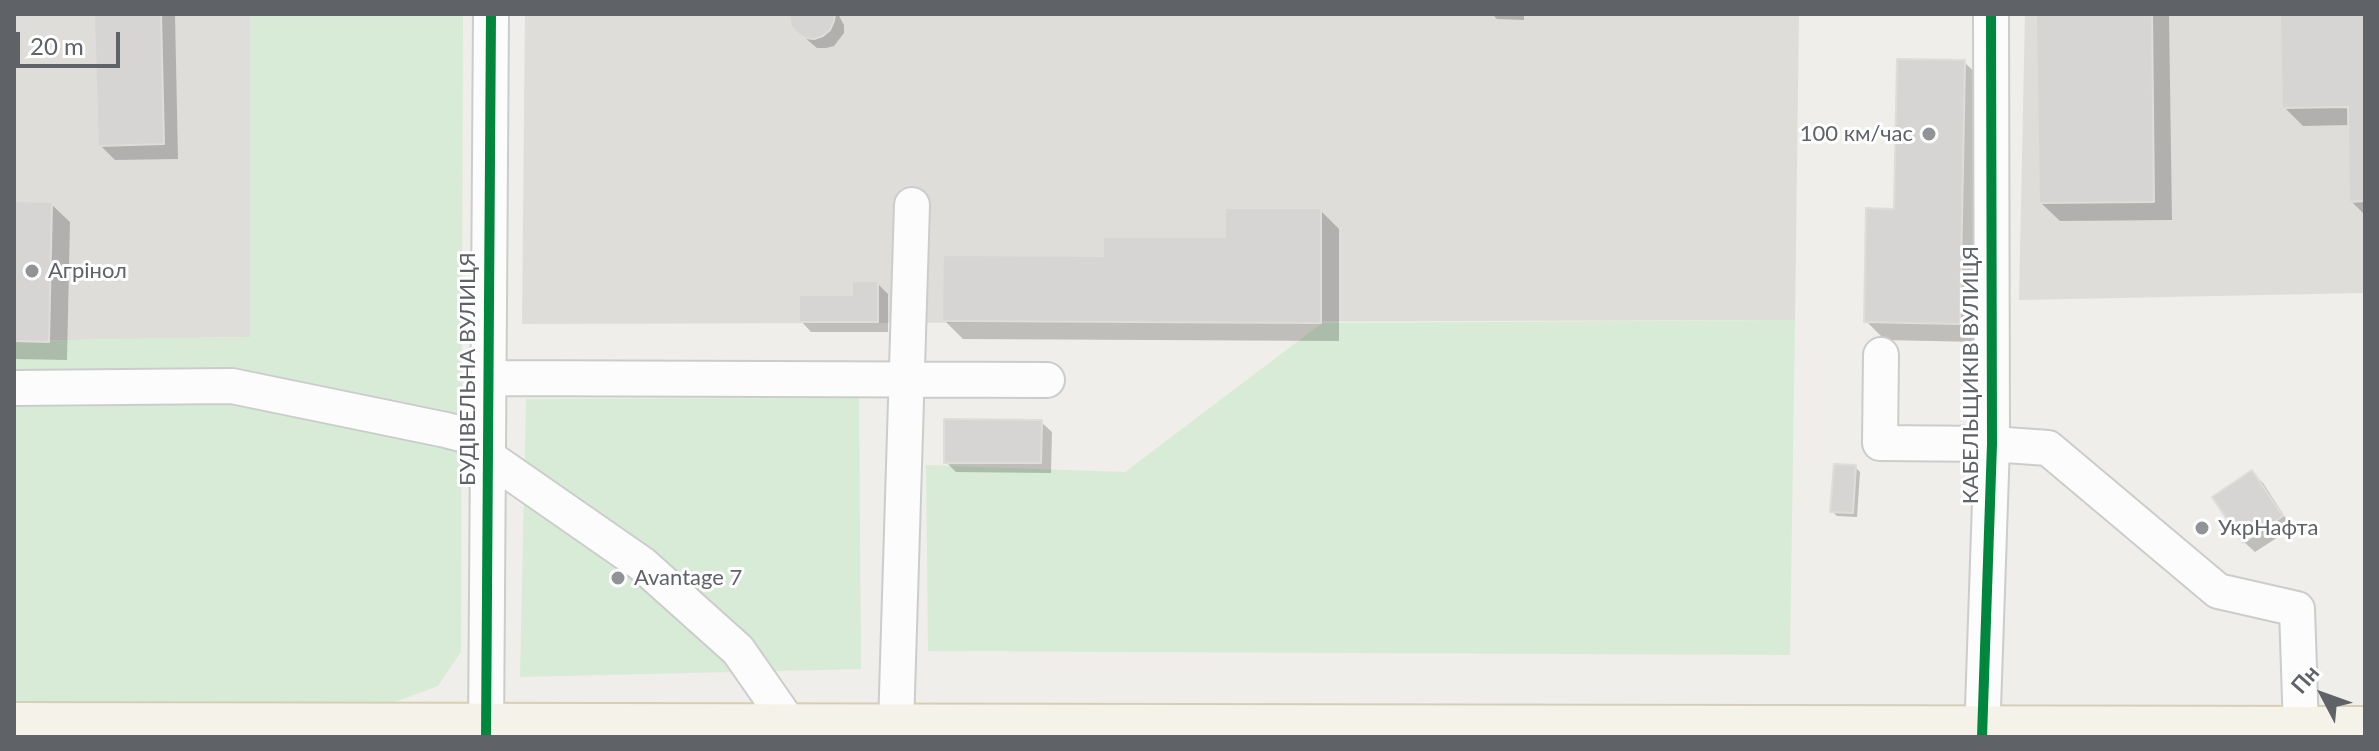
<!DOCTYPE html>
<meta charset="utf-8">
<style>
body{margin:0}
#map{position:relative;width:2379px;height:751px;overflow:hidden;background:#efeeea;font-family:Lato,sans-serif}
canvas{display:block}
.frame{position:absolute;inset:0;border:16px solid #5f6368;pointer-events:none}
.north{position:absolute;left:2283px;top:655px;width:80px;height:80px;-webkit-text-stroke:6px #fff;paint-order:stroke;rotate:311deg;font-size:22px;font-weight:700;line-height:32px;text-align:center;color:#5f6368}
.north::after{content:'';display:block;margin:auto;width:28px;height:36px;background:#5f6368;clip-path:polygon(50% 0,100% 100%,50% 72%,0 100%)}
.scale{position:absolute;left:16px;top:32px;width:104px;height:36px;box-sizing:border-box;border:4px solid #5f6368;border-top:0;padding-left:10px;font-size:24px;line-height:28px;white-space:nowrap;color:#5f6368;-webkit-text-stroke:6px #fff;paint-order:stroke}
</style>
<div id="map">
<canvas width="2379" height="751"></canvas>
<div class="frame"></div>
<div class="north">Пн</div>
<div class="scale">20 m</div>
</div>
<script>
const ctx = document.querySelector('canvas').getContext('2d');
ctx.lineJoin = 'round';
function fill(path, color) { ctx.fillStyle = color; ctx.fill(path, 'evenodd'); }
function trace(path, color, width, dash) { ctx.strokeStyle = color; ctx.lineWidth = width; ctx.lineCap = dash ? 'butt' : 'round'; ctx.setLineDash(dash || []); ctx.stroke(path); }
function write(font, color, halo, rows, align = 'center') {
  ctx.font = font + ' Lato,sans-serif'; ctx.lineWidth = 6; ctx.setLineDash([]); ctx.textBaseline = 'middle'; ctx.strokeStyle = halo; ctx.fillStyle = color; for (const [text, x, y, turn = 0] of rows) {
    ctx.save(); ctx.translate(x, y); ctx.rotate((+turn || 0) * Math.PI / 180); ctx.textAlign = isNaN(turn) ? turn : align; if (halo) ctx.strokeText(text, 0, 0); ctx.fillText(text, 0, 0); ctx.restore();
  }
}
const industrial = new Path2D(`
 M14,14H250V337L14,341Z
 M525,14H1799L1795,320L522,324Z
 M2025,14H2365V293L2019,300Z`);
const green = new Path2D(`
 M250,14H463L461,652L438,686L392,703L14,701V341L250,337Z
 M1795,320L1790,655L928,651L926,465L1125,472L1322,323Z
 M859,398L861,669L520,677L526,399Z`);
const shadow = new Path2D(`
 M96,14H175L178,159L115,160L100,145Z
 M792,14H838L844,25V33L834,46L826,48H817L798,32Z
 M1492,14H1524V20L1497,19Z
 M2038,14H2169L2172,220L2060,221L2041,203Z
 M2282,14H2365V215L2351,201L2350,125L2303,126L2284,107Z
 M1964,62L1983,80L1978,342L1885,340L1866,321Z
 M14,203L51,204L70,222L67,360L14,359Z
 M1320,210L1339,229V341L963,339L944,320L1105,258L1227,239Z
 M877,283L888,294V332H811L801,321L854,297Z
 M1041,422L1052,432L1051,473L956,472L946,462Z
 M1855,467L1860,472L1857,517L1837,516L1832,511Z
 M2252,472L2263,483L2292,528L2255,552L2244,542Z`);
const building = new Path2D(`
 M94,14H161L164,144L98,146Z
 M789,14H835L834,21L830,30L823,36L814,39L805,38L797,33L791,26Z
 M2036,14H2152L2154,202L2039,203Z
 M2280,14H2365V201L2349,202L2348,107L2282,108Z
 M1897,59L1965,60L1960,324L1864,322L1866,208L1894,209Z
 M14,201L52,202L49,342L14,341Z
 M1225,208H1321V323L942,321L943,255L1103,256V237H1225Z
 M852,281H878V322H799V295H852Z
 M944,419L1042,420L1041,463H944Z
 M1834,464L1856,465L1853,513L1830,512Z
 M2252,470L2283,516L2243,543L2212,497Z`);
const minor = new Path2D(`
 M1881,355L1880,443L1992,444L2048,448L2218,591L2297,609L2301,729
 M488,378L1047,380
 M14,388L232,386L446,430L488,441
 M488,457L642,564L738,650L791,726
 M896,726L912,205
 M486,737L491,14
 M1982,737L1992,444L1991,14`);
const major = new Path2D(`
 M14,725L2365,729`);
const cycleway = new Path2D(`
 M486,737L491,14
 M1982,737L1992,444L1991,14`);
const markers = [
 [1929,134,8,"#919496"],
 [32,271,8,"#919496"],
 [2202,528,8,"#919496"],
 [618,578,8,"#919496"]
];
const poiNames = [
 ["100 км/час",1913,134,"right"],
 ["Агрінол",48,271],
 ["УкрНафта",2218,528],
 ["Avantage 7",634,578]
];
const streetNames = [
 ["БУДІВЕЛЬНА ВУЛИЦЯ",468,369,-90],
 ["КАБЕЛЬЩИКІВ ВУЛИЦЯ",1971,375,-90]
];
fill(industrial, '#dfddda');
fill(green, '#d8ebd6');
fill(shadow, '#0003');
fill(building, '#d6d5d3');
trace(building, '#deddd9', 2);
trace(minor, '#cbcccc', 38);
trace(major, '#d7ceb8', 48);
trace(minor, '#fdfcfc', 34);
trace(major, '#f4f2e9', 44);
trace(cycleway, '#00873e', 10);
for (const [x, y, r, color] of markers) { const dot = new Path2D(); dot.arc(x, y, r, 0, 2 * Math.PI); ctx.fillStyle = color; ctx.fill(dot); trace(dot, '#fff', 3); }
write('22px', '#5f6368', '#fff', poiNames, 'left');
write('22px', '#5f6368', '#fff', streetNames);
</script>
